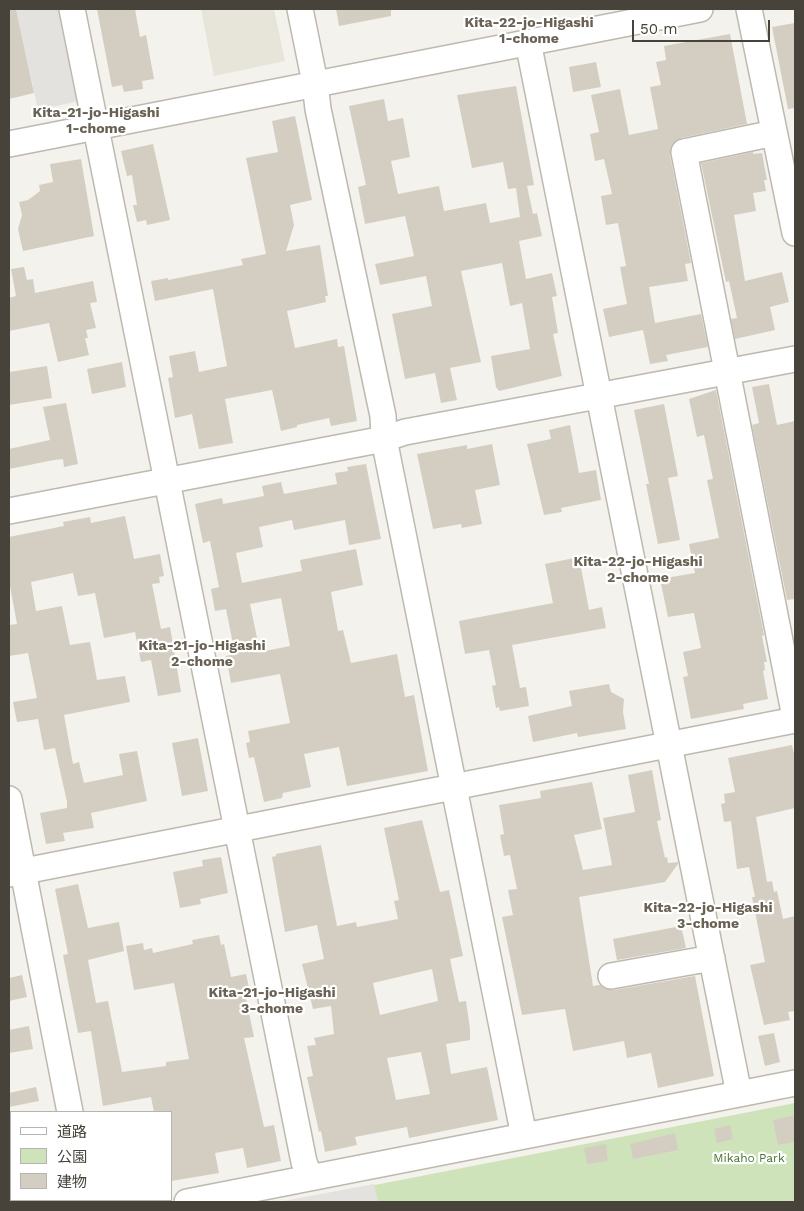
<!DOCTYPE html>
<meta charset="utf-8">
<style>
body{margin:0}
#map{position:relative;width:804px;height:1211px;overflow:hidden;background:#f4f2ec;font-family:"Work Sans","Noto Sans JP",sans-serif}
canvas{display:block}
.frame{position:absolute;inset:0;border:10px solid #47433a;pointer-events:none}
.legend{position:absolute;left:10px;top:1111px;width:162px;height:90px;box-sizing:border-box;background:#fff;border:1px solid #b5b4b0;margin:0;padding:6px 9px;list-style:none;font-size:15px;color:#47433a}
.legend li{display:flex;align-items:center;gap:10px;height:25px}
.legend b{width:25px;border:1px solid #b5b4b0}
.scale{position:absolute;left:632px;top:20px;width:138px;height:22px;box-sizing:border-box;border:2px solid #47433a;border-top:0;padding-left:6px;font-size:15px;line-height:18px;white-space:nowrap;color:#47433a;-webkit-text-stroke:4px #fff;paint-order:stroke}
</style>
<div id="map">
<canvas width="804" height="1211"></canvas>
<div class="frame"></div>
<ul class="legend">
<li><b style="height:6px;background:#fff"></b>道路</li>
<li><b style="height:14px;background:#cfe3ba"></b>公園</li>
<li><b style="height:14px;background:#d4cec2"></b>建物</li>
</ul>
<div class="scale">50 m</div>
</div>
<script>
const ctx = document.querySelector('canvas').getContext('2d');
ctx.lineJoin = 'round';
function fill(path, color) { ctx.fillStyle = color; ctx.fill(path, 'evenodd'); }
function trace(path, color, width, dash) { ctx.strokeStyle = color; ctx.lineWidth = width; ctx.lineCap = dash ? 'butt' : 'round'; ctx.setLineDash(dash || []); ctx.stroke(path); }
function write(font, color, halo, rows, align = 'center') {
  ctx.font = font + ' "Work Sans",sans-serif'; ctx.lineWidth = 4.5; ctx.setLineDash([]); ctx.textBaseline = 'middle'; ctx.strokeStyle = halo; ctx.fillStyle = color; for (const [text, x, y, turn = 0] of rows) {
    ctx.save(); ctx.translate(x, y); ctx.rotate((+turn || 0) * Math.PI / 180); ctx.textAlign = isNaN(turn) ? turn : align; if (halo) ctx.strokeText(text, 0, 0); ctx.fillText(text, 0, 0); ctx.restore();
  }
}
const residential = new Path2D(`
 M201,9H274L285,61L214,76Z`);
const green = new Path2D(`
 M795,1103V1202H288Z`);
const parking = new Path2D(`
 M16,9H68L88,99L38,110Z
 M374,1184L378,1202H278Z`);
const building = new Path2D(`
 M9,9H16L34,93L9,99Z
 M97,9H135L140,37L146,35L154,79L142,81L143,89L124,92L122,85L112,87Z
 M336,9H391V16L339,26Z
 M795,23V108L788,109L772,27Z
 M730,34L747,124L681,138L671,147L670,155L691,263L685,264L688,281L649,287L655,323L701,314L708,347L666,355L668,361L650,364L643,330L609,337L603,309L627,304L620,267L626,266L618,223L606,225L601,196L612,194L604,159L595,161L590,134L599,132L591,95L620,89L629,135L658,129L650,87L661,85L656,62L666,60L664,46Z
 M596,62L601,87L573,92L569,67Z
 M516,86L534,185L527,186L533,214L537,213L542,236L519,241L526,279L552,273L557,296L552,297L558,333L553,334L562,376L499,391L496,387L491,356L530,349L522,303L510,306L502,263L461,271L481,362L450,368L457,400L441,403L435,373L405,379L392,314L432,306L426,276L380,285L375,264L414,256L405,216L365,224L358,187L366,185L349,106L384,99L388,121L403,118L410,157L391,161L398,194L439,186L444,211L486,203L490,223L520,217L516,188L508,189L503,162L472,168L457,95Z
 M295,116L312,200L290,205L294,225L286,251L320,245L328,296H325L326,302L287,311L295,348L337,339L338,347L344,346L357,421L331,426L329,418L297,425V427L281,431L272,390L225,399L233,443L199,449L192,414L175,418L168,378L173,377L169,356L195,351L199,372L227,366L213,289L155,301L151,281L168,278V280L243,265L241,259L266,254L246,158L278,152L272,121Z
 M153,144L170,220L147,225L146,220L137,222L133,205H137L132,175L127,176L121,151Z
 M753,152V154L762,153L767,180H764L766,191L753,193L756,211L734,215L745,281L782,272L789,302L770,307L775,330L735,339L731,319L737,318L729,281L726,282L701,163Z
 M81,159L94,236L23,251L18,229L22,215L19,202L28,200L40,191L39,185L53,182L50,164Z
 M24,267L27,280L33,279L35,293L93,281L97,302L90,303L96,328L86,330L88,338H85L89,355L58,362L49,323L9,331V298L16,296L11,269Z
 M122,362L126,387L92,394L87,369Z
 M47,366L52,398L9,405V372Z
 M769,384L777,425L795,421V599L787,600L752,425L759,423L752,387Z
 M716,390L764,635L762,636L767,662H764L765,670L763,671L768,699L743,704L744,709L691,719L683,677L688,676L683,652L701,648L694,613L668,617L660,579L695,573L689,544L719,538L707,480L713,479L704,435L697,437L689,399Z
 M66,403L78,464L64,467L63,459L54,460L9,469V449L50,440L43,407Z
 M664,404L678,476L668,478L680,540L658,544L646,484H649L634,410Z
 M570,425L579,473L596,470L601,500L561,508L562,512L544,515L527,444L551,439L549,430Z
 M492,444L500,485L475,490L482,524L462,528L461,524L433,529L417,454L467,445V449Z
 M366,464L381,539L349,545L345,520L294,530L292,520L259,527L263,547L236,553L242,583L302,571L300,560L356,549L363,585L331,592L338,631L343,630L351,663L397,654L405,697L414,695L428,771L347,786L339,747L304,754L311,787L283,793L282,798L264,802L254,757L249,758L246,743L250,742L248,731L290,723L280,674L231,683L226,656L235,654L226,609L215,611L211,589L219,587L210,541L203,543L195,504L222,498L223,504L264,496L262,486L281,482L284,494L337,484L335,473L348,471L347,467ZM281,598L290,646L260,652L250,604Z
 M125,516L134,559L160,554L164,576L159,577L160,583L152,584L161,629L170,627L181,692L158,696L151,660L141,662L135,632L104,638L95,593L78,596L73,573L31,582L36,611L62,606L70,645L90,642L97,680L125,676L130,702L64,715L73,764L79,762L84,783L123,775L119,754L137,751L147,801L91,813L94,828L63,833L65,841L46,844L40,813L67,808V802L55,748L44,750L38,719L17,722L13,702L37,698L28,653L9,656V625L17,624L9,581V537L64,526L63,522L90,517L91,523Z
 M579,557L589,610L602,607L606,628L512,645L520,688L526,687L529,706L500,711L499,707L496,708L492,686L496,685L489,650L465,654L459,621L553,603L545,564Z
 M609,684L611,692L624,699L623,712L626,729L578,737L577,733L533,742L528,716L572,706L569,691Z
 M198,738L208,791L182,796L172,743Z
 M792,745L795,758V808L756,817L767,882L772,881L774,892L777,891L783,919L795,916V1011L788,1012L790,1020L764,1025L750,965L765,962L752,897H755L749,867L737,869L731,821L724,822L721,804L725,803L724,794L735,792L728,758Z
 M652,770L661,820L657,821L665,858L667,857L668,863L678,862V864L665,882L579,897L593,986L600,985L606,989L614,990L695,976L714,1076L658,1088L651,1053L627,1058L624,1041L573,1051L565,1009L522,1015L502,917L513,915L508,890L517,889L510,855L504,856L500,835L504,834L499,805L541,798L540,791L592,782L602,829L574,835L583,870L612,865L603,818L635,812L628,775Z
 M422,820L440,892L449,890L463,956L450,959L459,1002L466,1001L470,1029V1040L446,1044L451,1074L487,1067L498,1120L409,1138L407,1127L355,1137L357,1145L325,1152L321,1131L319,1132L307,1077L313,1076L307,1046L316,1045L314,1038L334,1034L331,1006L313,1009L302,964L324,959L317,925L285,932L272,857L276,856V854L321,845L337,926L356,922L357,927L398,919L394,901L399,900L384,828ZM432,969L438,1001L380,1015L373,983ZM421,1052L430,1094L396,1100L387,1058Z
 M221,857L228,893L200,899L201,904L180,908L173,872L203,866L202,860Z
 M78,884L88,928L119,922L124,951L88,960L96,1003L108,1001L122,1072L166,1066V1062L189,1059L174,983L134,990L126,946L143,943L144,950L152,948L153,953L193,944L192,940L219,935L221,945L224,944L231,977L246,974L249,988L244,989L254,1037L244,1038L264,1127L274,1125L281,1161L247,1168L243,1148L215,1153L219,1173L171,1181V1112H154L151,1097L103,1106L91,1031L78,1033L63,955L68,954L55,889Z
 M681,926L686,948L617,960L613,939Z
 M22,975L27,997L9,1001V978Z
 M29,1026L33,1049L9,1053V1030Z
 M774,1033L780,1062L765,1066L758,1036Z
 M36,1087L39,1101L9,1107V1093Z
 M795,1115V1142L778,1145L773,1120Z
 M730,1125L733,1139L717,1143L714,1129Z
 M675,1133L678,1150L633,1159L630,1144Z
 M606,1144L608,1161L587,1164L584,1148Z`);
const minor = new Path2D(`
 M72,9L304,1162L310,1178
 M300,9L315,83L318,109L383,416L384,439L524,1136
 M749,9L795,233
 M528,42L739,1094
 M774,133L684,152L795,717
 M9,144L700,9
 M9,511L384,439L405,432L795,359
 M9,799L70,1112
 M9,874L795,720
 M611,976L712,958
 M87,1200L88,1202
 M187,1202L795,1083`);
const parkNames = [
 ["Mikaho Park",749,1158]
];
const neighbourhoodNames = [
 ["Kita-22-jo-Higashi",529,23],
 ["1-chome",529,39],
 ["Kita-21-jo-Higashi",96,113],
 ["1-chome",96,129],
 ["Kita-22-jo-Higashi",638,562],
 ["2-chome",638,578],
 ["Kita-21-jo-Higashi",202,646],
 ["2-chome",202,662],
 ["Kita-22-jo-Higashi",708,908],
 ["3-chome",708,924],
 ["Kita-21-jo-Higashi",272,993],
 ["3-chome",272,1009]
];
fill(residential, '#e7e4da');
fill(green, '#cfe3ba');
fill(parking, '#e3e2df');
fill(building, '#d4cec2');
trace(minor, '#beb9af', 28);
trace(minor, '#fff', 25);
write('12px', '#497334', '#fff', parkNames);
write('bold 14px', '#696153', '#fff', neighbourhoodNames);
</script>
